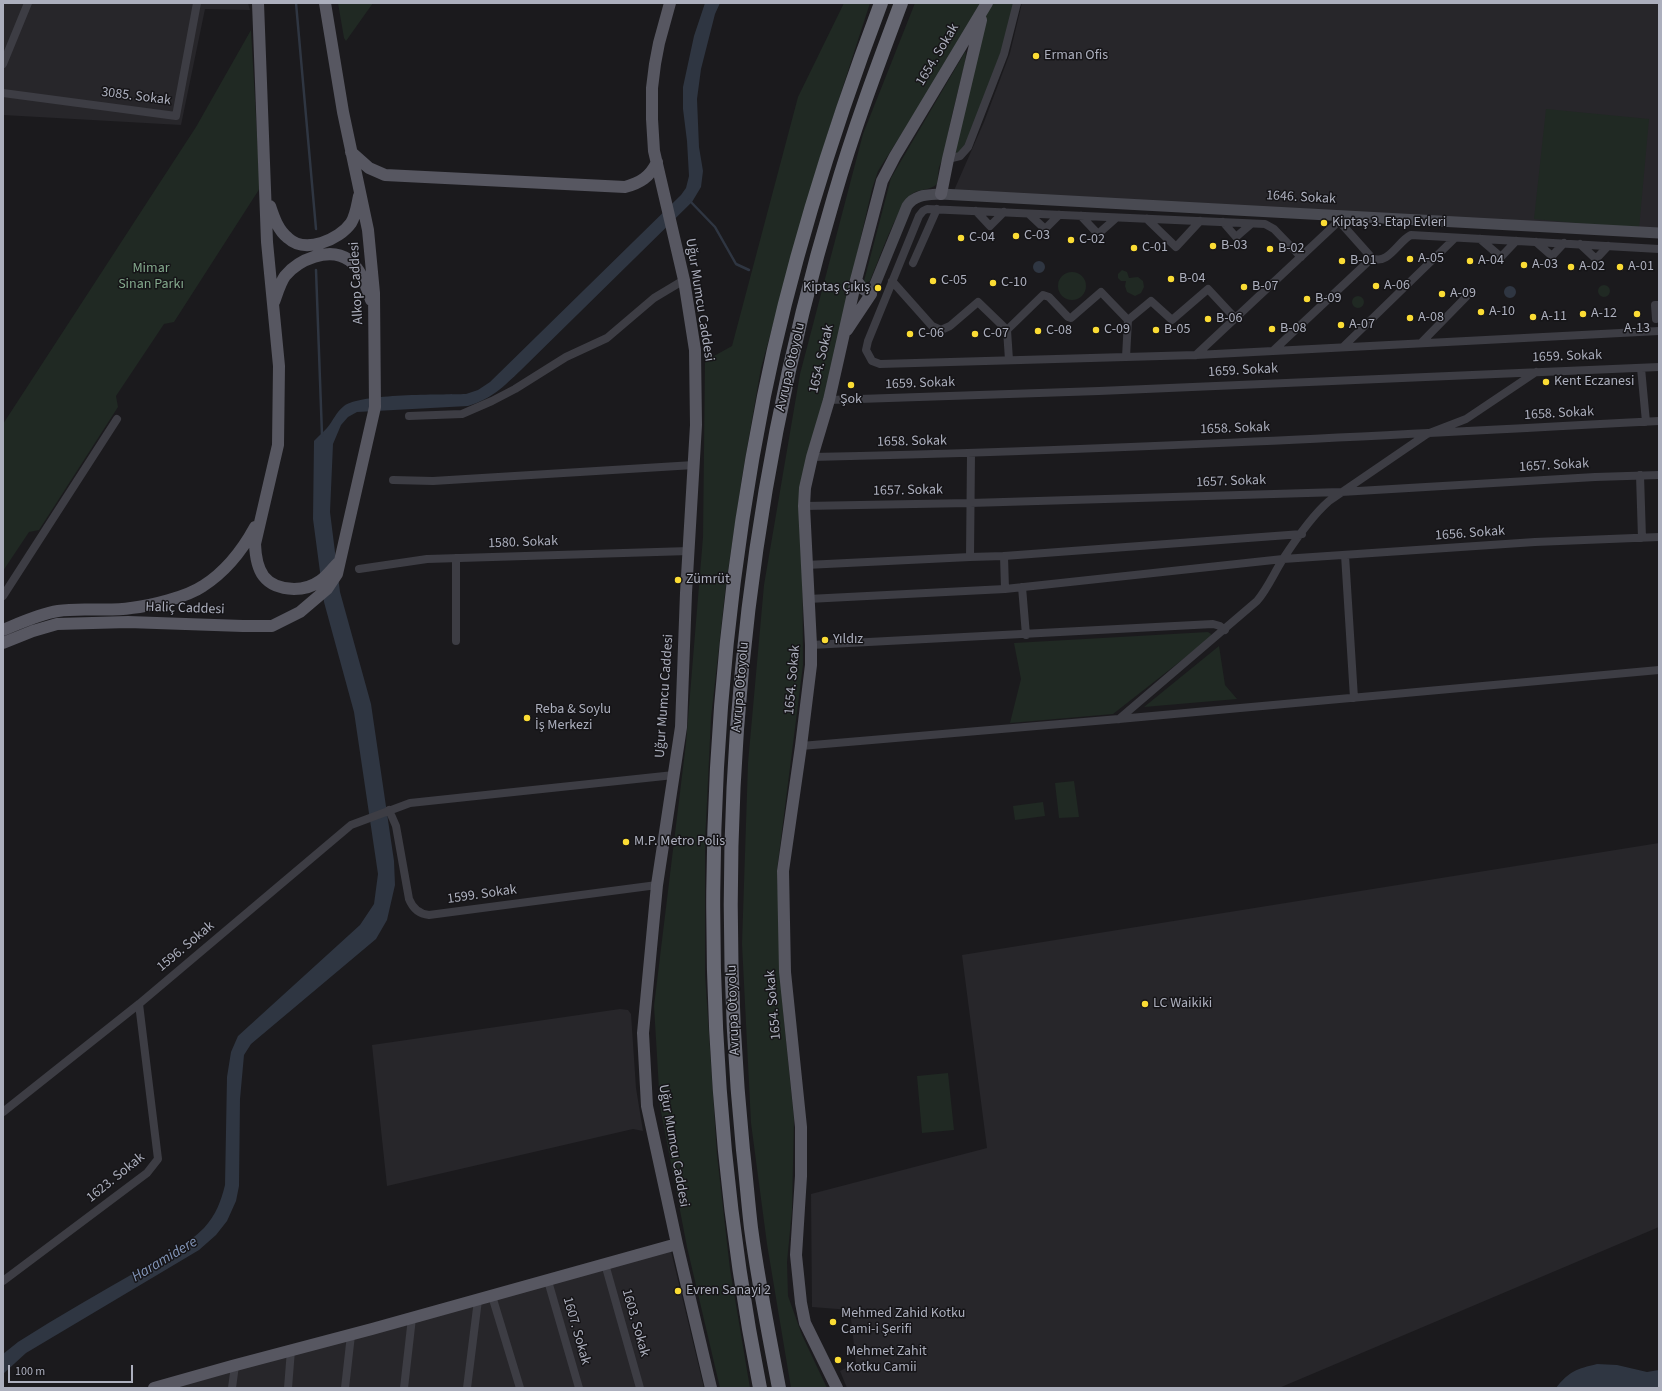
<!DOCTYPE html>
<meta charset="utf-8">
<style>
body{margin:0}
#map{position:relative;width:1662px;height:1391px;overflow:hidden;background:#1b1a1d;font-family:"Source Sans 3",sans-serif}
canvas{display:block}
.frame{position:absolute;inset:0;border:4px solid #acafbd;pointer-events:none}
.scale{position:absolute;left:8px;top:1365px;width:125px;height:18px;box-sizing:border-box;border:2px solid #acafbd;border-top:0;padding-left:5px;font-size:12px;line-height:14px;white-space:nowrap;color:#acafbd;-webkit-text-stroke:3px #161518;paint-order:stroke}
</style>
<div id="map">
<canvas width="1662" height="1391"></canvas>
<div class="frame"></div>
<div class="scale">100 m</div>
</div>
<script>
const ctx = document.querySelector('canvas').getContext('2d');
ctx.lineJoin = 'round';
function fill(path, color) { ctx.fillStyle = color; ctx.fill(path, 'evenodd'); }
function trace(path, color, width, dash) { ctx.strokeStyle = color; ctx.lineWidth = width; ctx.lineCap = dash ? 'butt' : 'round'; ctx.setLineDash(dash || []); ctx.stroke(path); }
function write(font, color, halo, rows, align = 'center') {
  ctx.font = font + ' "Source Sans 3",sans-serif'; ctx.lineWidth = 3; ctx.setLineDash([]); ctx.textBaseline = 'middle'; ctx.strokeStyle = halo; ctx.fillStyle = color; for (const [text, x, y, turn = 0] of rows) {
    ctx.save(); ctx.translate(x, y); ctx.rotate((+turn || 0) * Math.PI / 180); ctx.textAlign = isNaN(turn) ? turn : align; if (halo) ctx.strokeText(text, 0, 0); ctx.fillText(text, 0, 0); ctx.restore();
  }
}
const built = new Path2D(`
 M3,3H248L250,10L205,9L181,125L3,115Z
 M1022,3H1659V233L952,195L984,122L998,85L1010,53Z
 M1659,843V1227L1279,1388H847L840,1371L856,1363L850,1310L812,1307L811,1194L987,1148L962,955Z
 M620,1009L628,1010L631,1014L636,1088L643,1131L633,1129L387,1186L372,1045Z
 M671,1251L704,1388H167Z`);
const green = new Path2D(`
 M338,3H373L346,41L344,38Z
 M844,3H870L816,170L761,368L742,477L726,584L711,718L705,843V974L717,1155L730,1269L750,1388H720L687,1247L660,1106L654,1006L686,743L703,537L705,361L732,346L798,97Z
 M915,3H981L956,48L878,171L872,189L802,493L803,665L777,870L783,1010L794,1119L792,1210L787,1262L788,1296L802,1335L827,1388H791L767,1244L751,1123L742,944L748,763L764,585L800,374L863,134Z
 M987,3H1017L1014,18L968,147L948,159Z
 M251,30L260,188L174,322L164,324L116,396L118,407L39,530L29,532L3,571V424L196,127Z
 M965,52H966L965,63L952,115L943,158L939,167L937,184C930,191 917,189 912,194C896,209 879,260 870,281L865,283L864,281L891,178Z
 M1546,109L1649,119L1639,229L1534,219Z
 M1122,270L1127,272L1129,278L1138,277L1143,281L1144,287L1141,293L1135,296L1127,292L1125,286L1126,281H1121L1118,278V274Z
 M1058 286a14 14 0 1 1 28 0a14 14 0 1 1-28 0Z
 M1598 291a6 6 0 1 1 12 0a6 6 0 1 1-12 0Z
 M1352 302a6 6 0 1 1 12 0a6 6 0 1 1-12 0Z
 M1208,632L1211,634L1210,638L1113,714L1010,723L1021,679L1014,643Z
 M1219,646L1225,685L1237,699L1144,707Z
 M1074,781L1079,817L1059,818L1055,783Z
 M1043,802L1045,816L1015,820L1013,806Z
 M948,1073L954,1130L922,1133L917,1076Z`);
const water = new Path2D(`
 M705,3H720L715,14L701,69L697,99L699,147L703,171L701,187L692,202L521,370C502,388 493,398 468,406L357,412L348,417L341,425L333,444L330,512L340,592L371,704L394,861L395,885L387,920L376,939L251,1044L244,1055L240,1099L239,1186L236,1201L227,1221L216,1235L199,1250L26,1353L3,1374V1354L18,1342C59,1316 101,1292 143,1268C163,1256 188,1245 204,1228C216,1215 221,1201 225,1185L227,1077L231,1052L238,1036L360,925L374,904L378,874L354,712L324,602L313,519L314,441C318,437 323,432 327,428C333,421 336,412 344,406C361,393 441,395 466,394L478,390L490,382L681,195L686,188L689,176L687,141L683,109V87L694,36Z
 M1033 267a6 6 0 1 1 12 0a6 6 0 1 1-12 0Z
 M1504 292a6 6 0 1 1 12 0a6 6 0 1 1-12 0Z
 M1597,1364L1617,1365L1647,1372L1659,1370V1388H1556C1569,1371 1577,1369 1597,1364Z`);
const stream = new Path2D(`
 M296,3L316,229
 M689,200L715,227L736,264L749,270
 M316,270L322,435`);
const street = new Path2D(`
 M3,64L28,3
 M3,93L176,116L197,3
 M948,159L960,156L968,147L1004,54L1017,3
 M976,211L990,226L1004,212
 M1029,214L1045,229L1059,215
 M1081,216L1098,234L1116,218
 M1147,219L1176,247L1200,221
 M1339,221L1372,258C1388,266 1398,241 1411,235L1659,249
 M1223,222L1236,237L1251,224
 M1480,239L1501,257L1516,241
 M1536,242L1552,256L1564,243
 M1580,244L1596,259L1608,246
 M1301,257L1274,229L1265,224L927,209L923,211L919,216L868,341L866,350L872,361L880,364L1196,355L1659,331
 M913,263L937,209
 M892,281L932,326L941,330L950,326L978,302L1007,330L1043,295L1049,297L1068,317L1071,318L1101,292L1128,320L1151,301L1172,320L1208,289L1235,318
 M1659,305H1655L1656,319L1659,318
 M1007,330L1009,360
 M1421,343L1466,297
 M1343,347L1455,238
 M1274,350L1372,258
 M1196,355L1339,221
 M1126,357L1128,320
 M1641,368L1646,422
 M829,400L1099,391L1659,367
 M409,416L462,414L492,401L515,389L566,357L607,338L654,298L684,280
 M971,454L970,557L1004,556L1005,589L1283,559L1535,542L1659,537
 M812,457C1095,451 1377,436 1659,421
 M1640,475L1642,538
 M393,480L433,481L694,465
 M804,506L970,503L1341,492L1595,477L1659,475
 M1345,555L1354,698
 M1004,556L1302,534
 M456,558V641
 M806,565L970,557
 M359,569L427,559L689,551
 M1022,587L1026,635
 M3,596L117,419
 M808,599L1005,589
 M811,645L1213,624L1220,626L1225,630
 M1119,719L1257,601C1268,588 1274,573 1283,559C1294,542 1314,514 1329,501L1427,434L1466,419L1536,372
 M801,746L1119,719L1659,670
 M389,810L396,826L409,899C413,909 419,914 429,915L657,885
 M3,1112L139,1004L351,825L410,803L674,775
 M605,1264L640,1388
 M3,1281L147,1173L158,1159L139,1004
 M548,1281L579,1388
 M492,1296L520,1388
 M232,1388L235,1365
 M288,1388L291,1350
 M345,1388L351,1335
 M404,1388L412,1318
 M467,1388L478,1300`);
const secondary = new Path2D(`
 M871,294L907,206C915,194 928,195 941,194L1659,233`);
const primary = new Path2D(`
 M258,3L267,242L279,366L278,445L255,544C256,571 264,588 294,589C303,589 313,586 320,581C327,576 332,569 338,563
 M670,3L659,43L655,64L652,88V119L654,151L684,280L695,350L696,425L686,593L681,727L657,885L643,1033L647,1106L677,1244L711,1388
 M351,152L369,168L385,175L625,187C640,183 650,177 657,162
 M941,194L948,159L981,20
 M270,206C274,218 278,230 288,238C305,254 339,240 351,223C356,215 357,205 359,196
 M274,302C277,294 280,283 285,276C298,260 329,246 349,260C361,269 366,286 371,300
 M847,330L871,294L862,288L856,280
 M3,630C20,623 39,614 58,611C81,607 107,612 131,608C150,606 187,597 203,586C225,572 243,549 255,527
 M3,643L33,631L57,624L128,622L243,626H272L300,612L327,589L337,574L375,407L374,293L368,230L343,112L325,3
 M154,1388L232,1366L372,1329L677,1244
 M837,1388L805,1323L801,1303L796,1255L801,1176V1127L785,972L783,871L801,746L811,665V645L804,506L805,488L812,457L829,400L856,280L882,181L895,156L987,3`);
const highway = new Path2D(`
 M760,1388C695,1061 699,723 764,396C791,262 833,130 881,3
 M779,1388C769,1335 758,1281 751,1228C748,1202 746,1176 743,1150C711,831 742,505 834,197C853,131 877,67 901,3`);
const markers = [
 [1036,56,4,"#fbdc34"],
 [1324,223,4,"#fbdc34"],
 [1016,236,4,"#fbdc34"],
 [961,238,4,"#fbdc34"],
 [1071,240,4,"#fbdc34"],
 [1213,246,4,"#fbdc34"],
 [1134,248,4,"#fbdc34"],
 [1270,249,4,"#fbdc34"],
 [1410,259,4,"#fbdc34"],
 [1342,261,4,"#fbdc34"],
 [1470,261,4,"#fbdc34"],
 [1524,265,4,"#fbdc34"],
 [1571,267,4,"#fbdc34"],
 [1620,267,4,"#fbdc34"],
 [1171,279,4,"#fbdc34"],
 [933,281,4,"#fbdc34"],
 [993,283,4,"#fbdc34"],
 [1376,286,4,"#fbdc34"],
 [1244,287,4,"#fbdc34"],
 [878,288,4,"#fbdc34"],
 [1442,294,4,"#fbdc34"],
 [1307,299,4,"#fbdc34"],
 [1481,312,4,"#fbdc34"],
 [1583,314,4,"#fbdc34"],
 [1637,314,4,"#fbdc34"],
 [1533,317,4,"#fbdc34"],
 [1410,318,4,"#fbdc34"],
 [1208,319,4,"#fbdc34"],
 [1341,325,4,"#fbdc34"],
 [1272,329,4,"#fbdc34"],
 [1096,330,4,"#fbdc34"],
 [1156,330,4,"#fbdc34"],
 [1038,331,4,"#fbdc34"],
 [910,334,4,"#fbdc34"],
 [975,334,4,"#fbdc34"],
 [1546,382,4,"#fbdc34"],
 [851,385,4,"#fbdc34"],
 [678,580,4,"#fbdc34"],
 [825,640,4,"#fbdc34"],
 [527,718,4,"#fbdc34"],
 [626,842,4,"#fbdc34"],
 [1145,1004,4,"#fbdc34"],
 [678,1291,4,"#fbdc34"],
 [833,1322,4,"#fbdc34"],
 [838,1360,4,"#fbdc34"]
];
const streetNames = [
 ["1654. Sokak",938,55,-59],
 ["3085. Sokak",136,97,7],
 ["1646. Sokak",1301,198,3],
 ["Alkop Caddesi",357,283,-93],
 ["Uğur Mumcu Caddesi",699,300,81],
 ["1659. Sokak",1567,357,-2],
 ["1654. Sokak",822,359,-77],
 ["Avrupa Otoyolu",791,367,-77],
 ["1659. Sokak",1243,371,-3],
 ["1659. Sokak",920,384,-2],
 ["1658. Sokak",1559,414,-3],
 ["1658. Sokak",1235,429,-2],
 ["1658. Sokak",912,442,-1],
 ["1657. Sokak",1554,466,-3],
 ["1657. Sokak",1231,482,-2],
 ["1657. Sokak",908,491,-1],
 ["1656. Sokak",1470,534,-4],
 ["1580. Sokak",523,543,-2],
 ["Haliç Caddesi",185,609,2],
 ["1654. Sokak",793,680,-85],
 ["Avrupa Otoyolu",741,687,-85],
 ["Uğur Mumcu Caddesi",665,696,-86],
 ["1599. Sokak",482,895,-8],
 ["1596. Sokak",186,947,-40],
 ["1654. Sokak",774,1005,-95],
 ["Avrupa Otoyolu",734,1010,-92],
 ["Uğur Mumcu Caddesi",673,1146,80],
 ["1623. Sokak",116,1178,-39],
 ["1603. Sokak",635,1323,74],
 ["1607. Sokak",576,1331,74]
];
const poiNames = [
 ["Erman Ofis",1044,56],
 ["Kiptaş 3. Etap Evleri",1332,223],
 ["C-03",1024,236],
 ["C-04",969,238],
 ["C-02",1079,240],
 ["B-03",1221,246],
 ["C-01",1142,248],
 ["B-02",1278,249],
 ["A-05",1418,259],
 ["B-01",1350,261],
 ["A-04",1478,261],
 ["A-03",1532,265],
 ["A-02",1579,267],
 ["A-01",1628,267],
 ["B-04",1179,279],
 ["C-05",941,281],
 ["C-10",1001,283],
 ["A-06",1384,286],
 ["B-07",1252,287],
 ["Kiptaş Çıkış",870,288,"right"],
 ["A-09",1450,294],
 ["B-09",1315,299],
 ["A-10",1489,312],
 ["A-12",1591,314],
 ["A-11",1541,317],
 ["A-08",1418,318],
 ["B-06",1216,319],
 ["A-07",1349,325],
 ["B-08",1280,329],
 ["A-13",1637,329,"center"],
 ["C-09",1104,330],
 ["B-05",1164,330],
 ["C-08",1046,331],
 ["C-06",918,334],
 ["C-07",983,334],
 ["Kent Eczanesi",1554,382],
 ["Şok",851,400,"center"],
 ["Zümrüt",686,580],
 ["Yıldız",833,640],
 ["Reba & Soylu",535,710],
 ["İş Merkezi",535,726],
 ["M.P. Metro Polis",634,842],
 ["LC Waikiki",1153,1004],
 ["Evren Sanayi 2",686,1291],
 ["Mehmed Zahid Kotku",841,1314],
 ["Cami-i Şerifi",841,1330],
 ["Mehmet Zahit",846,1352],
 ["Kotku Camii",846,1368]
];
const parkNames = [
 ["Mimar",151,269],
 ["Sinan Parkı",151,285]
];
const waterNames = [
 ["Haramidere",165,1260,-31]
];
fill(built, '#27262a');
fill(green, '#202923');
fill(water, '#2f3642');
trace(stream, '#2f3642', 2.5);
trace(street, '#3d3d44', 8);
trace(secondary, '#494a52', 11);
trace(primary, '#575761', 12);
trace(highway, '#676873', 14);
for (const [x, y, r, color] of markers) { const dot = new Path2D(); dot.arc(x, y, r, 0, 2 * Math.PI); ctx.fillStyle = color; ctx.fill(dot); trace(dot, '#161518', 1.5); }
write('14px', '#acafbd', '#161518', streetNames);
write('14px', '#acafbd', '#161518', poiNames, 'left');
write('14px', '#83a98c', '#161518', parkNames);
write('italic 15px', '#8396b9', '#161518', waterNames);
</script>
